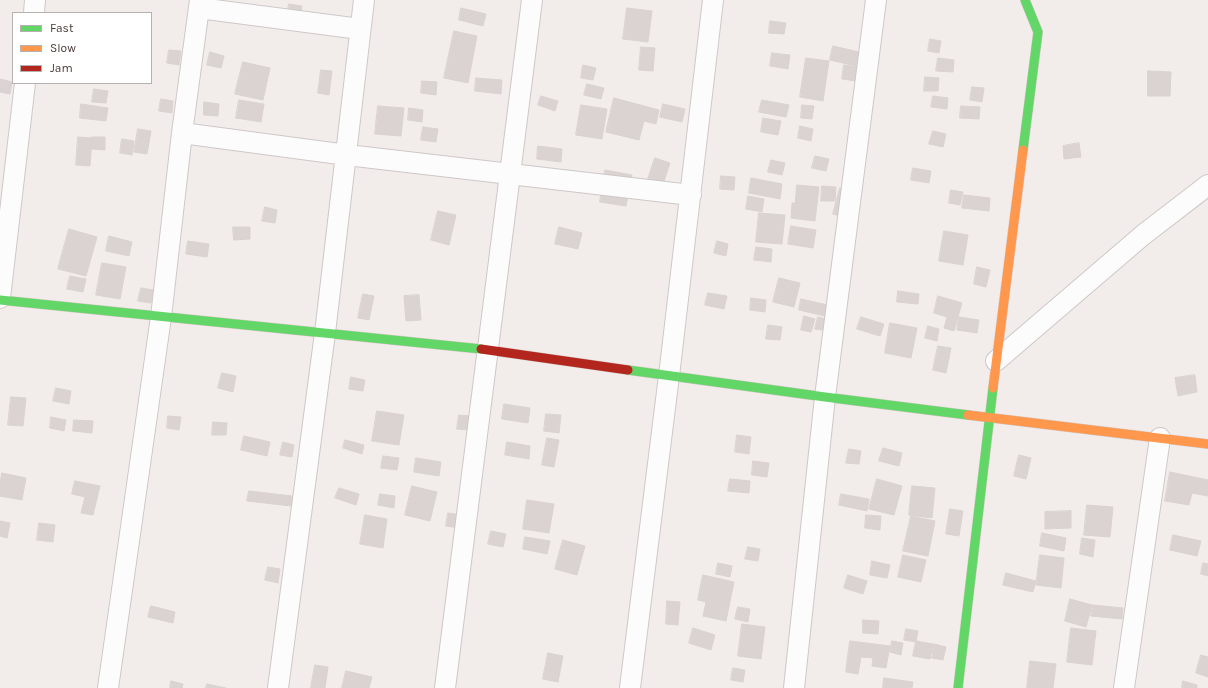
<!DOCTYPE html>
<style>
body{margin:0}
#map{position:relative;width:1208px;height:688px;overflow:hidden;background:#f2eceb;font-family:Karla,sans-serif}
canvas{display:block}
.legend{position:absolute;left:12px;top:12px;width:140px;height:72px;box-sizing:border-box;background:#fff;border:1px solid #b6b0af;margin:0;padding:5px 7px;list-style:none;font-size:12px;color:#493936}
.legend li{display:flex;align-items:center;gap:8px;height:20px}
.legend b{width:20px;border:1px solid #b6b0af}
</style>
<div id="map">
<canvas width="1208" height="688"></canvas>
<ul class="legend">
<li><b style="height:5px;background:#63d668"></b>Fast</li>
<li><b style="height:5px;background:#ff974d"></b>Slow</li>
<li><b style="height:5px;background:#b3261e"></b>Jam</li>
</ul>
</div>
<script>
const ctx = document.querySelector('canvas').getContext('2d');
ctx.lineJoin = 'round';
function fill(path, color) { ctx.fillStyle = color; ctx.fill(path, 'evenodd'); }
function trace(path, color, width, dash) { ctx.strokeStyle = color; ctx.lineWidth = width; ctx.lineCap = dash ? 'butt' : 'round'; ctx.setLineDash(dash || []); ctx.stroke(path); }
const building = new Path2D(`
 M289,4L302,6L298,30L285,28Z
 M461,8L486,14L483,26L459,20Z
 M627,8L652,11L648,42L623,39Z
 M770,21L786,23L784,34L769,33Z
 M454,31L477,36L468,83L444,78Z
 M930,39L941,41L939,53L928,51Z
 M833,46L859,52L856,66L830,60Z
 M641,47L655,48L653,71L639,70Z
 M169,50L181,51L179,65L167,63Z
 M210,52L224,56L221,68L207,65Z
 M772,53L790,55L788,69L770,66Z
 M806,58L829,61L823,101L800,97Z
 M938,58L954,60L953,72L936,71Z
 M243,62L270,68L263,100L235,94Z
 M583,65L596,68L593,80L581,78Z
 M844,65L858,67L856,81L842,79Z
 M321,70L332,71L329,95L318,93Z
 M1148,71L1171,72L1170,96H1148Z
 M925,77L939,78L938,91H924Z
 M476,78L502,80L501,94L475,91Z
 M0,79L12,82L10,94L0,92Z
 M422,81L437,82L436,95L421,93Z
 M587,84L604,88L601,99L584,95Z
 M972,87L984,88L982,102L970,100Z
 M94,89L108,91L106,103L92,102Z
 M541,96L558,101L555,111L538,105Z
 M933,96L948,98L947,109L931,107Z
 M614,98L659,110L656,124L644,121L639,140L606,132Z
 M161,99L173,101L172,113L159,111Z
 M239,100L264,104L261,122L236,118Z
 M762,100L789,105L786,117L759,112Z
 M204,102L219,104L218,116L204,115Z
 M81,104L108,108L106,121L80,118Z
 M663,104L685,109L682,122L660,117Z
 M581,105L607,109L602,139L576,135Z
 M802,105L814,106L812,119L801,118Z
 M378,106L404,108L401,136L375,134Z
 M961,106L980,107L979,119L960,118Z
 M409,108L423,110L422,122L408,120Z
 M763,118L781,121L778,135L761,132Z
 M800,126L813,129L811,141L798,138Z
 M423,127L438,129L436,142L421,140Z
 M138,129L151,131L147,154L134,152Z
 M933,131L946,134L943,147L929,144Z
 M78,137L92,138L90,166L76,165Z
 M92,137H105V150L92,149Z
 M122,139L134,141L132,155L120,153Z
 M1079,143L1081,157L1064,159L1063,146Z
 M538,146L562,149L561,162L537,159Z
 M815,156L829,159L826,171L812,168Z
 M655,158L670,163L662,187L647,182Z
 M771,160L785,163L782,175L768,172Z
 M913,168L931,171L929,183L911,180Z
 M605,170L632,175L626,206L600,202Z
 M721,176L735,177L734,190L720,189Z
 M751,178L782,184L780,199L749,193Z
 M797,185L819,187L815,221L791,218L792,203H795Z
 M822,186L836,187L835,201H821Z
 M840,188L850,191L844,217L833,214Z
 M951,190L963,192L960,205L949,203Z
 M964,195L990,198L989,211L962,208Z
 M748,196L764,199L762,212L746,209Z
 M265,207L277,210L275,223L262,221Z
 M438,211L456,215L449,245L431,240Z
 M759,213L785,215L782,244L756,242Z
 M791,226L816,230L813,248L788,244Z
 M233,227H250V239L234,240Z
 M559,227L582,233L578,249L555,244Z
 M69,229L97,237L86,276L58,269Z
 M944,231L968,235L963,265L939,261Z
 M109,236L132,242L129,256L106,251Z
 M188,241L209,244L207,257L186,254Z
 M717,241L728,244L726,256L714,253Z
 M756,247L772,249L771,262L754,260Z
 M102,263L126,267L120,299L96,295Z
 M977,267L990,270L986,287L974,284Z
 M70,276L86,279L83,292L67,289Z
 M779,278L800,283L794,307L773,302Z
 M141,288L153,290L151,303L138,301Z
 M898,291L919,294L918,304L897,302Z
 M708,293L727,296L724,309L705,305Z
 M363,294L374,296L369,320L358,318Z
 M419,295L421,320L406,321L404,296Z
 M938,296L962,303L954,331L944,328L947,317L934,313Z
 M751,298L766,300L765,312L750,310Z
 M801,299L832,306L829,317L799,310Z
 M804,316L815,319L811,332L801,330Z
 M818,317L830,320L828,331L815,329Z
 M861,317L884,324L880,336L857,329Z
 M959,317L979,320L977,333L957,330Z
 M890,323L917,328L911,358L885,353Z
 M768,325L782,327L780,340L766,339Z
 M928,326L939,329L937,341L925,338Z
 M938,346L951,348L946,373L933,370Z
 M222,373L236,376L233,392L218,388Z
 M1195,375L1197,392L1178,396L1175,378Z
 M351,377L365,380L363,391L349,389Z
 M56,388L71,391L69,404L53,401Z
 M11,397L26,398L23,426L8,425Z
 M504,404L530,408L528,423L502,419Z
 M377,411L404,415L399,445L372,441Z
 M546,414L561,415L559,433L544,431Z
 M459,415L470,416L469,430L457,429Z
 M168,416L181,417L179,430L167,428Z
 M51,417L66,420L64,431L50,428Z
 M74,420L93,421L92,433L73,431Z
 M213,422L227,423L226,435H212Z
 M737,435L751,437L749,454L735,452Z
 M244,436L270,442L267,456L241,450Z
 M547,438L559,440L554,467L542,465Z
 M345,440L364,445L362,454L343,448Z
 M283,442L294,445L292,457L280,455Z
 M507,442L530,446L529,459L505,455Z
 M883,448L902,453L899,466L879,461Z
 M849,449L861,451L859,464L846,463Z
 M1019,455L1031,458L1026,479L1014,476Z
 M383,456L399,458L397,470L381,468Z
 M416,458L441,462L439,476L414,472Z
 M753,461L769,463L767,477L752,475Z
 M1170,472L1208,480V496L1192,493L1189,505L1165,501Z
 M2,473L26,478L22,500L0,496V485Z
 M730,479L750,481L749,493L728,491Z
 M877,479L902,486L894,515L869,509Z
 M75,481L100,486L93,515L81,513L85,497L72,494Z
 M412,486L437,492L430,521L405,515Z
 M912,486L935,488L932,518L909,515Z
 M339,488L359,494L356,505L335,498Z
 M249,491L292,496L291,506L247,501Z
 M380,494L395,496L394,508L378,505Z
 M841,494L869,499L867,511L839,505Z
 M527,500L554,504L549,533L523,529Z
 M1087,505L1113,507L1110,537L1084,535Z
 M950,509L963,511L959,536L946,534Z
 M1071,511V528L1045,529V512Z
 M448,513L462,515L459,528L446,526Z
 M365,515L387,519L383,548L360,544Z
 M866,515L881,516L880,530L865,528Z
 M911,516L935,521L928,556L903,551Z
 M0,521L10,523L7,538L0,536Z
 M39,523L55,525L53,542L37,540Z
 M491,531L506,534L503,547L488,544Z
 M1042,533L1066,538L1064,551L1040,546Z
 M1173,535L1201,541L1197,556L1170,550Z
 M525,537L550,541L547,554L523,549Z
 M1082,538L1095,540L1093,557L1080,554Z
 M563,540L585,546L577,575L555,569Z
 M748,547L760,549L758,561L745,559Z
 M903,555L926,560L921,582L898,577Z
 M1040,555L1064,558L1061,588L1036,585Z
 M872,561L890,565L887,578L870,575Z
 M718,563L732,566L730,577L716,574Z
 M1203,563L1208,564V576L1201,574Z
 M268,567L280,569L278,583L265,580Z
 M1006,573L1036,581L1033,592L1003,585Z
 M703,575L734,582L726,621L703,616L706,602L698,600Z
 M848,575L867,581L863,594L844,588Z
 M1070,599L1092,605L1086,627L1065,621Z
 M667,601L680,602L678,625L666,624Z
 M1093,605L1123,608L1122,619L1091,616Z
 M151,606L175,612L173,623L148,617Z
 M738,607L750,609L748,622L735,619Z
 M863,620L879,621L878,634L863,633Z
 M742,624L765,627L761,659L738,656Z
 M693,628L715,635L711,650L689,643Z
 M1071,628L1096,631L1092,665L1067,662Z
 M906,629L918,631L916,642L904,640Z
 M850,641L890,646L886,668L872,666L873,658L861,657L858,674L846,672Z
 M892,641L903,643L901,655L890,652Z
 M916,641L933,644L930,659L913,656Z
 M934,644L946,647L943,660L932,658Z
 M548,653L563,656L558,682L543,679Z
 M1201,655L1208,657V677L1196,673Z
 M1030,661L1056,664L1053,688H1027Z
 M315,665L328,667L325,688H311Z
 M733,668L745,670L743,682L731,680Z
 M346,671L372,677L369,688H342Z
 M884,678L913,682L912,688H883Z
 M171,681L183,684L182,688H170Z
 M1183,681L1197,685V688H1182Z
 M207,684L226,688H206Z`);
const street = new Path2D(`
 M199,8L360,29
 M34,13L35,0
 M182,133L347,155L691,195
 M0,298L25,83
 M996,361L1143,235L1208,185
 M108,688L161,317L182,133L200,0
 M278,688L325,333L364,0
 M445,688L532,0
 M630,688L669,376L713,0
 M794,688L825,397L876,0
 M1124,688L1160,438`);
const fast = new Path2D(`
 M1023,150L1038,32L1025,0
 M0,300L481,349
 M628,370L825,397L968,415
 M958,688L993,388`);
const slow = new Path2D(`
 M993,388L1023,150
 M968,415L1208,444`);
const jam = new Path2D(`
 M481,349L628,370`);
fill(building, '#dad3d2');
trace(building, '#dad2d1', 1);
trace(street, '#cec8c7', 22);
trace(fast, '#d5c8c4', 10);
trace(slow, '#d5c8c4', 10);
trace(jam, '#d5c8c4', 10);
trace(street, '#fdfcfc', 20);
trace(fast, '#63d668', 9);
trace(slow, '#ff974d', 9);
trace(jam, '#b3261e', 9);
</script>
